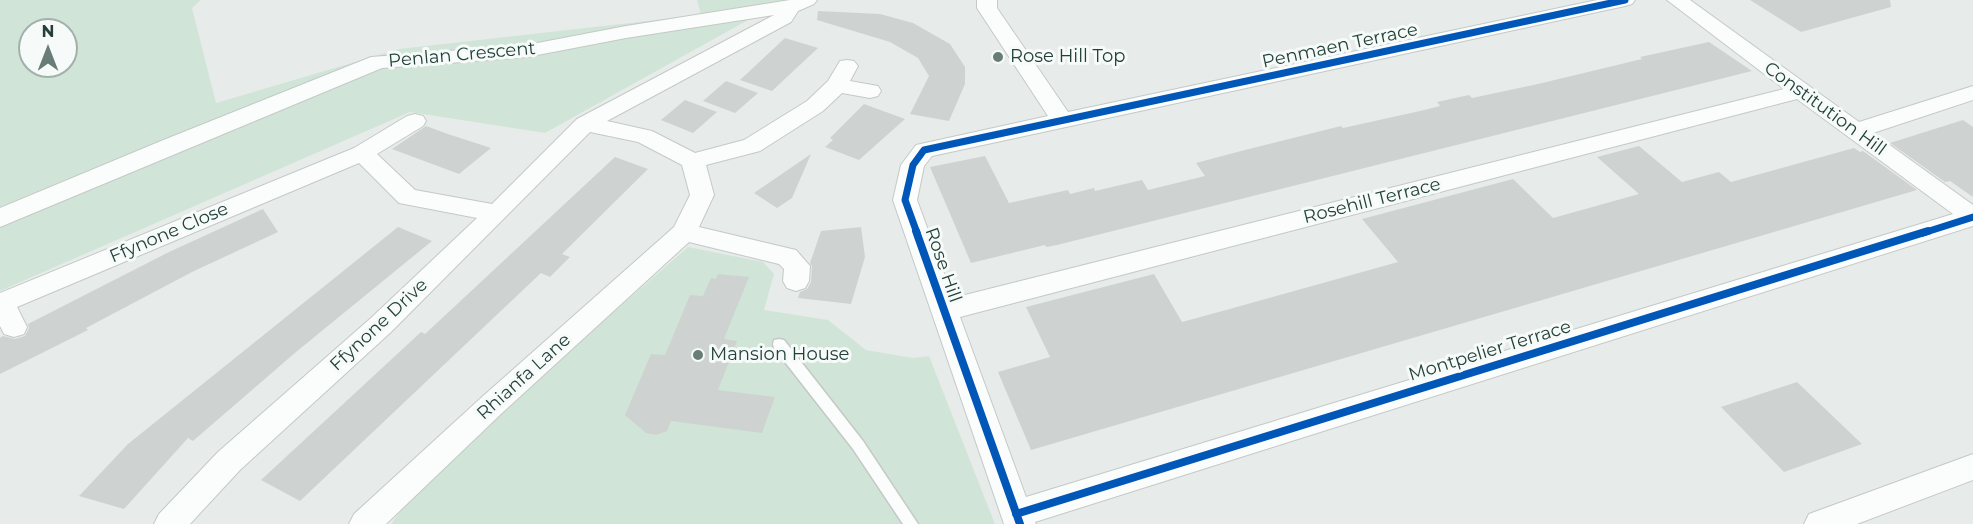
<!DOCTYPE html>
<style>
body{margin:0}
#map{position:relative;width:1973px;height:524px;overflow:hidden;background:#e7ecea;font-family:Montserrat,sans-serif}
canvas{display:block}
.north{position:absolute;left:18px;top:18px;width:60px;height:60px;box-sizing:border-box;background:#f6faf8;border:2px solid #a2b0ac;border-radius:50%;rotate:0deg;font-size:16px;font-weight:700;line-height:24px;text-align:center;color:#23413a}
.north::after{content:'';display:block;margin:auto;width:21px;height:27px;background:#687d78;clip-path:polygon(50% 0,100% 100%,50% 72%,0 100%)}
</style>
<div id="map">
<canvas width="1973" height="524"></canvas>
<div class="north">N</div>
</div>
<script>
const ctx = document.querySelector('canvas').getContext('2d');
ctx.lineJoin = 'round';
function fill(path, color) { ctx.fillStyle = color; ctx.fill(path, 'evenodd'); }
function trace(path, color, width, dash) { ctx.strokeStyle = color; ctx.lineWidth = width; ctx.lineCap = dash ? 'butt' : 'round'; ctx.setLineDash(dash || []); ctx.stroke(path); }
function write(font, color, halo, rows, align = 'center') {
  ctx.font = font + ' Montserrat,sans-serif'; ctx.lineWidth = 6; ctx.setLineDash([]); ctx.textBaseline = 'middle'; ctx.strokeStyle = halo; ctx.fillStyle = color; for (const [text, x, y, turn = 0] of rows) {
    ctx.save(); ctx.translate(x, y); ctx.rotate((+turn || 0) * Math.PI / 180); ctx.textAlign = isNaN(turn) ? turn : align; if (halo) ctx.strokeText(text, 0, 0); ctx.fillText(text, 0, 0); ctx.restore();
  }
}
const green = new Path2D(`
 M0,0H201L192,8L216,103L399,49L701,15L697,0H784L545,133L410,112L0,291ZM30,30H66V66H30Z
 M688,247L763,262L774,274L764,310L828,320L866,350L913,358L929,356L995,524H391L413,494L555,363Z`);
const building = new Path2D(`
 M1750,0H1890L1891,7L1801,32Z
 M818,11L880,14L913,23L950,44L965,67V84L949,121L910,114L929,76L918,58L890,42L817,20Z
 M785,38L818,48L772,91L740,80Z
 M1709,42L1752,71L1057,245L1046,247L1045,245L971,263L930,167L985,156L1009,203L1068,190L1070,194L1094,188L1095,191L1142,180L1148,190L1205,176L1196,163L1241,151L1341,126L1343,128L1420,111L1440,106L1437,102L1469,95L1472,98L1538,84L1642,59L1640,57Z
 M726,81L758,93L735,113L703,101Z
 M685,100L717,112L693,133L661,120Z
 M864,104L905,119L859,160L825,147L833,140L830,138Z
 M1963,120L1973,127V197L1950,181L1945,182L1890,143Z
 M426,126L448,134L491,148L459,174L392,149Z
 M1639,146L1682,182L1719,172L1731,182L1854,148L1860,152L1863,151L1917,190L1031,450L998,372L1050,357L1026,307L1154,274L1182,322L1226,310L1398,262L1362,219L1513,179L1553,218L1639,194L1597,157Z
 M811,154L792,198L777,208L754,193Z
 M615,157L648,169L562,254L570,257L550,277L541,273L300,501L261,480L421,332L425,334Z
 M263,209L278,232L192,272L86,328L88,330L0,374V338L3,336L15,339L25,336L29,328L28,324L169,252Z
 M398,227L432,241L296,352L193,441L188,438L124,509L79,496L128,444Z
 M861,227L865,257L851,304L798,298L800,292L807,289L811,282L812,266L810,263L821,231Z
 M718,274L749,277L724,339L737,341L718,390L775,397L762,433L671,421L667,431L656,435L646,433L625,415L651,354L665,355L690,295L703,296L711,278L716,279Z
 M1797,382L1862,444L1784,472L1721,407Z`);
const service = new Path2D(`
 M779,339L784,340L863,441L918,524H903L853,449L774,348L773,344L774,340Z`);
const minor = new Path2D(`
 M790,0H817L814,4L798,11L791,22L607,121L652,131L695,153L744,140L807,101L828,81L840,61L847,60L854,61L858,66L850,81L878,86L881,91L878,96L870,98L842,93L823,111L760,151L706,165L714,195L699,227L796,250L810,266L809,281L805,288L796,291L787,288L783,281L784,269L779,264L689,242L502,413L386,524H349L354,514L482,397L674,227L690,195L682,165L638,142L590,132L391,332L240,470L190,524H154L159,514L218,452L371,318L477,218L399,203L359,163L17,307L27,327L24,334L14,337L4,334L0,326V293L354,148L407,116L415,114L423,116L426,121L423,126L377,154L415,190L492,204L577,119L774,15L626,38L527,57L382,68L0,227V208L161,141L371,57L527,45L626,26Z
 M977,0H997V8L1068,112L1597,0H1635L1632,4L1625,6L932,156L924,166L917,200L953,298L1784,89L1667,0H1690L1859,122L1973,86V100L1873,133L1973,205V226L1035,522L1036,524H1004L893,200L901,165L916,145L1048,116L977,8ZM1797,99L1953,214L1026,497L960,317Z
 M1973,454V480L1857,524H1804L1809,514Z`);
const cyclewayFar1 = new Path2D(`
 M917,233L905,200L913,165L924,150L1625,0
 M1923,233L1973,217`);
const cycleway = new Path2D(`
 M916,231L1020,524
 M1016,514L1928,231`);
const markers = [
 [998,57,6,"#687d78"],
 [698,355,6,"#687d78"]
];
const streetNames = [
 ["Penmaen Terrace",1340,46,-12],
 ["Penlan Crescent",462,55,-5],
 ["Constitution Hill",1825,109,36],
 ["Rosehill Terrace",1372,201,-14],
 ["Ffynone Close",169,233,-23],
 ["Rose Hill",943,265,71],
 ["Ffynone Drive",379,325,-43],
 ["Montpelier Terrace",1490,351,-17],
 ["Rhianfa Lane",524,377,-42]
];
const poiNames = [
 ["Rose Hill Top",1010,57],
 ["Mansion House",710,355]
];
fill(green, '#d0e5d7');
fill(building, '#ced3d1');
trace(service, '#c4c9c7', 3);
trace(minor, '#c4c9c7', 2);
fill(service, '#fbfcfc');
fill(minor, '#fbfcfc');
trace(cyclewayFar1, '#0057b8', 7);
trace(cycleway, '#0057b8', 8);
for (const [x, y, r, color] of markers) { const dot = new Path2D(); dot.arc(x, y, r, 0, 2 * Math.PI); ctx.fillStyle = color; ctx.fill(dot); trace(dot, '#f6faf8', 2); }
write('18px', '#23413a', '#f6faf8', streetNames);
write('18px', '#23413a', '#f6faf8', poiNames, 'left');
</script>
